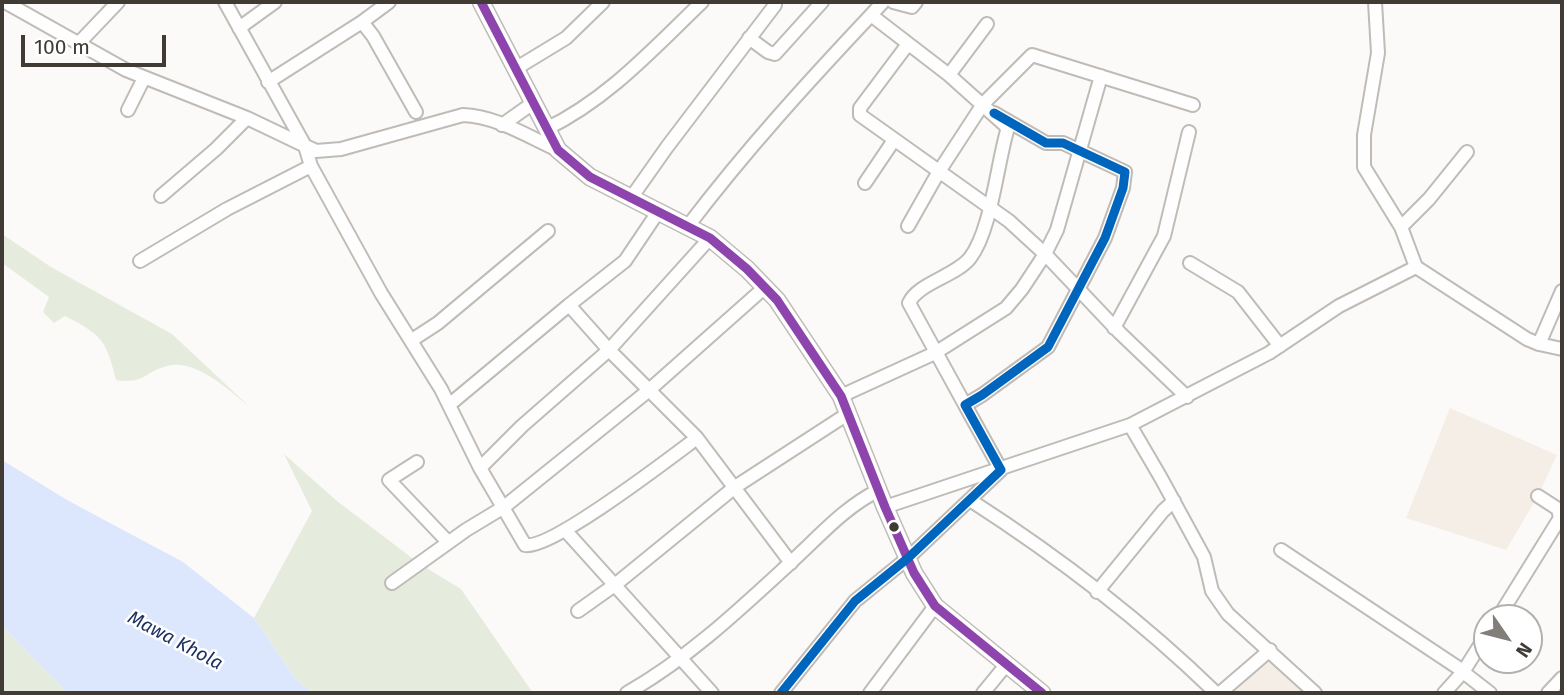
<!DOCTYPE html>
<style>
body{margin:0}
#map{position:relative;width:1564px;height:695px;overflow:hidden;background:#fcfaf8;font-family:"Fira Sans",sans-serif}
canvas{display:block}
.frame{position:absolute;inset:0;border:4px solid #403b34;pointer-events:none}
.north{position:absolute;left:1473px;top:604px;width:70px;height:70px;box-sizing:border-box;background:#fff;border:2px solid #b3b1ae;border-radius:50%;rotate:125deg;font-size:19px;font-weight:700;line-height:28px;text-align:center;color:#403b34}
.north::after{content:'';display:block;margin:auto;width:24px;height:32px;background:#827e79;clip-path:polygon(50% 0,100% 100%,50% 72%,0 100%)}
.scale{position:absolute;left:21px;top:35px;width:145px;height:32px;box-sizing:border-box;border:4px solid #403b34;border-top:0;padding-left:9px;font-size:21px;line-height:24px;white-space:nowrap;color:#403b34;-webkit-text-stroke:5px #fff;paint-order:stroke}
</style>
<div id="map">
<canvas width="1564" height="695"></canvas>
<div class="frame"></div>
<div class="north">N</div>
<div class="scale">100 m</div>
</div>
<script>
const ctx = document.querySelector('canvas').getContext('2d');
ctx.lineJoin = 'round';
function fill(path, color) { ctx.fillStyle = color; ctx.fill(path, 'evenodd'); }
function trace(path, color, width, dash) { ctx.strokeStyle = color; ctx.lineWidth = width; ctx.lineCap = dash ? 'butt' : 'round'; ctx.setLineDash(dash || []); ctx.stroke(path); }
function write(font, color, halo, rows, align = 'center') {
  ctx.font = font + ' "Fira Sans",sans-serif'; ctx.lineWidth = 5; ctx.setLineDash([]); ctx.textBaseline = 'middle'; ctx.strokeStyle = halo; ctx.fillStyle = color; for (const [text, x, y, turn = 0] of rows) {
    ctx.save(); ctx.translate(x, y); ctx.rotate((+turn || 0) * Math.PI / 180); ctx.textAlign = isNaN(turn) ? turn : align; if (halo) ctx.strokeText(text, 0, 0); ctx.fillText(text, 0, 0); ctx.restore();
  }
}
const built = new Path2D(`
 M1450,408L1557,455L1538,496L1506,550L1406,518Z
 M1269,657L1310,693H1227Z`);
const green = new Path2D(`
 M2,234L51,267L172,334L251,408C231,392 196,358 167,366C142,373 146,384 116,380C106,340 102,335 65,316L54,323L43,312L49,297L2,263Z
 M284,454L337,501L420,564L461,589L533,693H312L295,678L254,618L312,511Z
 M2,626L68,693H2Z`);
const water = new Path2D(`
 M2,460L67,500L183,562L254,618L295,678L312,693H68L2,626Z`);
const minor = new Path2D(`
 M5,2L126,70L247,118L316,151L341,149L463,115C496,116 529,137 558,150
 M893,2L912,7L916,2
 M1375,2L1378,53L1364,135V167L1401,227L1416,267
 M871,15L883,2
 M362,22L389,2
 M239,28L275,2
 M749,38L768,52L775,54L822,2
 M78,44L118,2
 M908,44L860,108V115L1009,221L1045,254L1120,333L1187,397
 M515,69L566,38L603,2
 M949,75L987,24
 M268,82L362,22L373,36L416,112
 M128,110L144,78
 M502,125L533,103
 M546,129C608,99 653,49 702,2
 M311,166L381,293L441,389L480,468L525,545C551,550 670,458 697,438
 M865,183L894,140
 M161,196L216,149L247,118
 M631,198L667,147L775,5
 M688,226C745,151 807,83 871,15L949,75L1006,126L1007,131C997,165 991,231 970,258C956,276 918,283 909,303L965,405
 M908,226L938,173L983,104L1032,55L1193,105
 M1401,227L1429,199L1467,152
 M710,238L609,350L697,438L791,563
 M140,261L227,209L311,166L305,146L225,2
 M1190,263L1238,292L1280,346
 M569,305L625,261L658,212
 M1114,328L1164,236L1189,132
 M412,340L438,323L548,231
 M1539,344L1562,291
 M841,396L935,353L1006,308L1022,289L1045,254L1057,230L1101,76
 M449,405L569,305L609,350L522,426L480,468
 M1130,425L1161,478L1204,557L1212,591L1228,614L1315,693
 M417,462L389,480L448,542
 M970,500C1057,556 1142,621 1216,693
 M885,507L1130,425L1269,353L1339,306L1416,267L1527,339L1539,344L1562,349
 M565,530L712,693
 M1281,550L1463,671
 M392,583L466,530L504,507L648,391L764,288
 M1097,592L1163,511L1174,501
 M578,611L616,584L735,487L849,413
 M1498,618L1560,518L1558,509L1538,496
 M1463,672L1490,693
 M627,693C687,659 738,611 789,564C819,537 843,508 879,490
 M781,693L855,601L908,558L1001,470L965,405L982,395L1048,347L1105,238L1123,188L1125,172L1063,143H1046L994,113
 M870,693L935,606
 M983,693L1006,665
 M1220,693L1270,650
 M1444,693L1463,672L1487,634
 M1548,693L1562,678`);
const major = new Path2D(`
 M481,2L558,150L590,177L710,238L747,269L777,300L841,396L885,507L914,573L935,606L1042,693`);
const bus1 = new Path2D(`
 M481,2L558,150L590,177L710,238L747,269L777,300L841,396L885,507L914,573L935,606L1042,693`);
const bus2 = new Path2D(`
 M781,693L855,601L908,558L1001,470L965,405L982,395L1048,347L1105,238L1123,188L1125,172L1063,143H1046L994,113`);
const markers = [
 [894,527,6,"#403b34"]
];
const waterNames = [
 ["Mawa Khola",175,641,28]
];
fill(built, '#f4eee6');
fill(green, '#e6ecdd');
fill(water, '#dce6fc');
trace(minor, '#bfbcb8', 16);
trace(major, '#bfbcb8', 19);
trace(minor, '#fffefe', 12);
trace(major, '#fffefe', 16);
trace(bus1, '#8e44ad', 9);
trace(bus2, '#0065bd', 9);
for (const [x, y, r, color] of markers) { const dot = new Path2D(); dot.arc(x, y, r, 0, 2 * Math.PI); ctx.fillStyle = color; ctx.fill(dot); trace(dot, '#fff', 2.5); }
write('italic 19px', '#1d3161', '#fff', waterNames);
</script>
